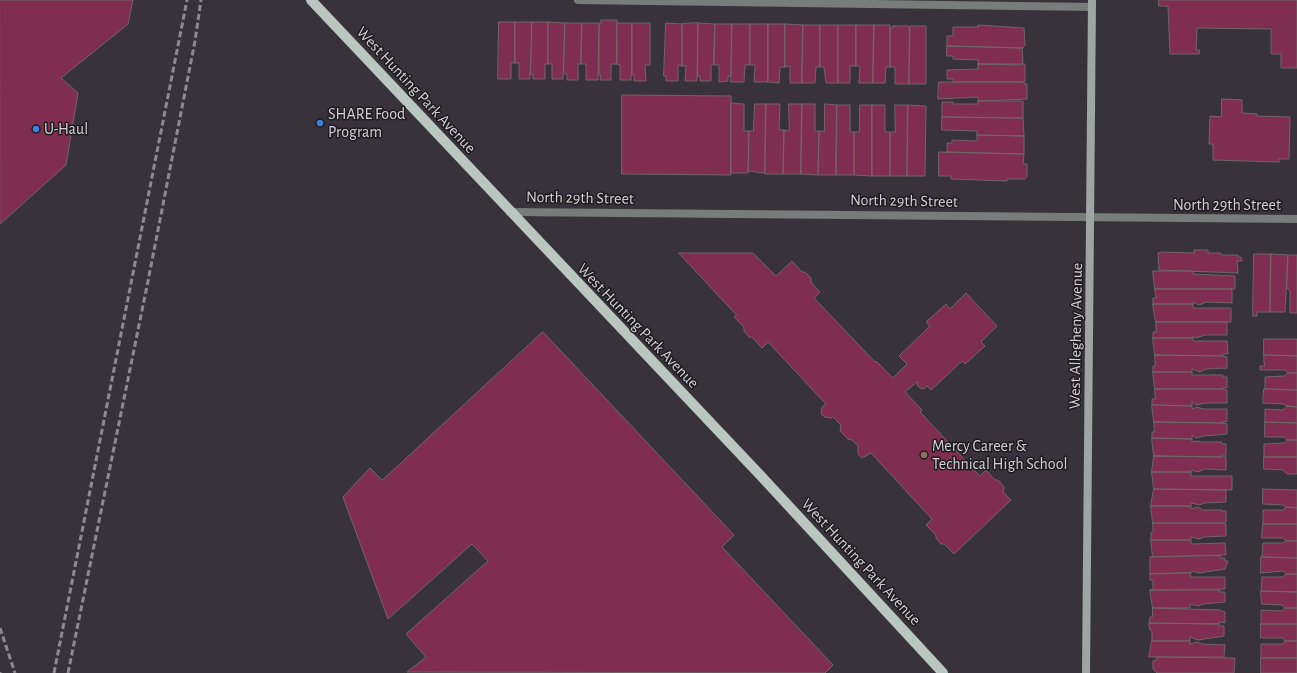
<!DOCTYPE html>
<style>
body{margin:0}
canvas{display:block;background:#38323b}
</style>
<canvas width="1297" height="673"></canvas>
<script>
const ctx = document.querySelector('canvas').getContext('2d');
ctx.lineJoin = 'round';
function fill(path, color) { ctx.fillStyle = color; ctx.fill(path, 'evenodd'); }
function trace(path, color, width, dash) { ctx.strokeStyle = color; ctx.lineWidth = width; ctx.lineCap = dash ? 'butt' : 'round'; ctx.setLineDash(dash || []); ctx.stroke(path); }
function write(font, color, halo, rows, align = 'center') {
  ctx.font = font + ' "Alegreya Sans",sans-serif'; ctx.lineWidth = 3; ctx.setLineDash([]); ctx.textBaseline = 'middle'; ctx.strokeStyle = halo; ctx.fillStyle = color; for (const [text, x, y, turn = 0] of rows) {
    ctx.save(); ctx.translate(x, y); ctx.rotate((+turn || 0) * Math.PI / 180); ctx.textAlign = isNaN(turn) ? turn : align; if (halo) ctx.strokeText(text, 0, 0); ctx.fillText(text, 0, 0); ctx.restore();
  }
}
const building = new Path2D(`
 M0,0H133L128,24L61,78L78,93L66,165L0,224Z
 M1159,0H1297V68H1281V54H1271V29L1197,28L1196,50H1200L1199,54H1170L1168,6H1159Z
 M601,20H617V64H611V80H600L601,75H599V23H601Z
 M499,22H515V63H511V79H498Z
 M515,22H532L530,79H519V63H515Z
 M532,22H548V64H545V79H533V74H531Z
 M548,22L565,23L563,79H552V64H548Z
 M565,23H582L581,64H578V80H567V74H564Z
 M582,23H599L598,80H586V64H581Z
 M617,23H632V75H631V80H620V65L617,64Z
 M632,23H650V65H645L646,81H634V75H632Z
 M666,23L682,24V66L678,65V81H666V76H664Z
 M698,23L697,81H685L686,66H682V24Z
 M698,23L715,24L714,65H711V81H700V76H698Z
 M715,24H732L731,76H728V81L719,82V65H714Z
 M732,24H750V65H745L744,82H731Z
 M750,24H768V82H754L755,65H750Z
 M768,24H785V67H780L779,83L768,82Z
 M785,24L803,25L802,83H790V66L785,67Z
 M803,25H820V67H816L815,83H802Z
 M820,25H838V83H826L824,67H820Z
 M838,25H856V66H850V83H838Z
 M856,25H874L873,83H859L860,66H856Z
 M874,25H890V67H886L885,83H873Z
 M978,25L1024,28L1025,45L1023,48L947,46V36H953V27H978Z
 M893,26H908V28H910L909,84H895V67H890V28H892Z
 M910,26H926V84H909Z
 M947,46L1022,48L1023,62L1022,65L978,64V60L953,59V56H947Z
 M978,64H1025V82H953V79H947V70L978,69Z
 M939,82H1024V84H1027V99L978,101V97L938,99Z
 M622,95L731,96V175L622,174Z
 M1222,99L1242,100V113L1257,114V116L1290,117L1289,159H1279V162L1213,160V144H1209L1210,116L1221,117Z
 M978,101H1023V118L942,117V102H953V104H978Z
 M731,103L744,104V131H749L748,173H731Z
 M755,104H766L765,172L763,173L748,171L749,131H753Z
 M766,104H780L779,130H784L783,174H765Z
 M789,104H802L801,174H783L784,130L789,131Z
 M802,104H815V131H819L818,175L801,174Z
 M825,104L837,105L836,175H818L819,131H824Z
 M837,105H850V132H854V175H836Z
 M860,105H872V176L854,175V132H859Z
 M872,105H885V132H890V176H872Z
 M895,105H908L907,176H890V132H895Z
 M908,105L926,106L925,176H907Z
 M942,117L1023,118L1024,136L977,135V131L942,130Z
 M977,135L1024,136V154L947,152V143H952V140L977,141Z
 M939,152L1024,154L1023,164H1027V177L1025,179H1007V181L951,179V176H939Z
 M1194,250H1208V253H1221V255H1238V257H1241L1242,261H1237L1238,273L1159,270L1158,253L1161,252L1194,253Z
 M679,253H753L776,276L792,261L802,272H805L811,278V282L820,292L814,298L875,362L876,361L893,378L907,364L899,356L930,326L926,322L946,304L950,309L966,293L997,326L981,342L985,346L965,364L962,361L931,390L927,386L924,389L920,388L917,385L918,381L905,392L922,410L920,412L980,476L986,470L995,480H998L1004,487L1003,492L1011,500L954,554L944,544H941L936,538V535L926,525L932,519L871,453L862,458L858,454V446L852,440L848,439L840,431L841,425L833,417L831,418L825,417L821,414L822,407L826,404L768,342L762,348L753,338L749,337L744,331V327L734,317L736,315Z
 M1254,254H1271L1270,312H1257V316H1253Z
 M1271,254L1288,255L1285,312H1270Z
 M1288,255H1297V313H1290V291L1287,288Z
 M1153,271H1193V274L1235,276V289H1155Z
 M1155,289H1232V303L1206,302L1199,305L1193,302V304H1153V298H1156Z
 M1153,304H1193V308H1231V322H1156Z
 M1156,322H1227V335H1205L1196,338L1193,336V338H1153V332H1156Z
 M543,332L734,535L722,547L833,665L825,673L407,672L426,657L406,634L488,561L472,544L388,619L343,497L370,468L382,480Z
 M1153,338H1193V341H1227L1228,354H1223V356L1155,355Z
 M1264,339H1297V356L1264,355Z
 M1155,355L1223,356L1227,357V368L1206,369L1200,372L1192,369V372H1153V366H1155Z
 M1264,355L1297,356V373H1288L1285,370H1260V366H1264Z
 M1153,372H1192V375H1223V377H1227V388L1223,387V389H1155Z
 M1288,373H1297V390L1265,389V377L1284,376Z
 M1155,389H1223L1227,390V403H1205L1196,405L1192,402V406L1152,405V399H1155Z
 M1264,389L1297,390V407L1287,406L1284,404L1263,403Z
 M1152,405L1192,406V409L1197,407L1203,409H1227V422L1223,421V423L1154,422Z
 M1287,406L1297,407V423L1265,422V409L1283,410Z
 M1154,422L1223,423L1227,424V434L1204,436L1196,438L1192,435V439L1152,438V432H1154Z
 M1265,422L1297,423V440H1287L1284,437H1265Z
 M1152,438L1192,439V442L1198,441L1202,442H1222V444H1226V455H1221V457L1154,456Z
 M1287,440H1297V457H1264V444L1284,443Z
 M1154,456L1226,457V470L1205,469L1198,472L1191,470V472H1152Z
 M1264,457H1297V474H1287L1283,470L1264,469Z
 M1152,472H1191V476H1232V490L1154,489Z
 M1154,489L1226,490V502L1204,503L1200,505L1191,503V506H1151Z
 M1263,489L1297,490V508L1286,507L1283,505L1263,504Z
 M1151,506H1191V509L1198,507L1203,510H1222L1221,511H1226V522H1222V523H1153Z
 M1286,507L1297,508V524H1263V510H1283Z
 M1153,523H1222L1226,524V536L1203,537L1199,539L1191,537V540H1151V533L1153,532Z
 M1263,524H1297V541H1286L1283,538H1262Z
 M1151,540H1191V544L1225,543L1226,555L1153,557Z
 M1286,541H1297V558L1262,557L1263,543H1282Z
 M1220,556V558H1225V561H1228L1225,569L1199,573L1191,571V573L1150,574V557Z
 M1261,557L1297,558V574H1286L1283,571L1261,573Z
 M1191,573L1190,577H1225V589L1150,590L1153,589V580H1150V574Z
 M1286,574H1297V592L1261,591L1262,577H1283Z
 M1150,590H1220L1219,592H1225V602L1203,604L1198,606L1190,604V608H1153Z
 M1261,591L1297,592V608H1285L1282,605L1262,604Z
 M1153,608L1220,610L1225,612V623L1219,622V624L1149,623L1150,617H1152Z
 M1285,608H1297V624H1261V610L1282,611Z
 M1149,623L1219,624V626H1224V636L1198,640L1190,637V641H1152V631L1150,630Z
 M1261,624H1297V641H1285L1283,638H1261Z
 M1152,641H1190V644L1197,642L1202,644L1225,645L1224,657H1149Z
 M1285,641H1297V658H1261V644H1282Z
 M1157,657L1235,658L1234,673H1157L1153,669V661L1157,659Z
 M1261,658H1297V673H1261Z`);
const minor = new Path2D(`
 M578,0L1092,7`);
const tertiary = new Path2D(`
 M510,212L1297,219`);
const secondary = new Path2D(`
 M1086,673L1092,0`);
const primary = new Path2D(`
 M311,0L761,476L943,673`);
const rail = new Path2D(`
 M0,628L15,673
 M0,672V673
 M54,673L187,0
 M68,673L148,281L195,41L201,0`);
const markers = [
 [320,123,4,"#3f7fe0"],
 [36,129,4,"#3f7fe0"],
 [924,455,4,"#8d6e63"]
];
const streetNames = [
 ["West Hunting Park Avenue",416,90,47],
 ["North 29th Street",580,198,1],
 ["North 29th Street",904,201,1],
 ["North 29th Street",1227,205],
 ["West Hunting Park Avenue",638,326,46],
 ["West Allegheny Avenue",1076,336,-89],
 ["West Hunting Park Avenue",861,562,47]
];
const poiNames = [
 ["SHARE Food",328,114],
 ["Program",328,132],
 ["U-Haul",44,129],
 ["Mercy Career &",932,446],
 ["Technical High School",932,464]
];
fill(building, '#802e4f');
trace(building, '#716568', 1);
trace(minor, '#787d7b', 8);
trace(tertiary, '#787d7b', 8);
trace(secondary, '#9da6a2', 8);
trace(primary, '#bac6c0', 10);
trace(rail, '#8e8a91', 3, [6, 3]);
for (const [x, y, r, color] of markers) { const dot = new Path2D(); dot.arc(x, y, r, 0, 2 * Math.PI); ctx.fillStyle = color; ctx.fill(dot); trace(dot, '#1e1b1f', 1.5); }
write('16px', '#d6d3d8', '#1e1b1f', streetNames);
write('16px', '#d6d3d8', '#1e1b1f', poiNames, 'left');
</script>
